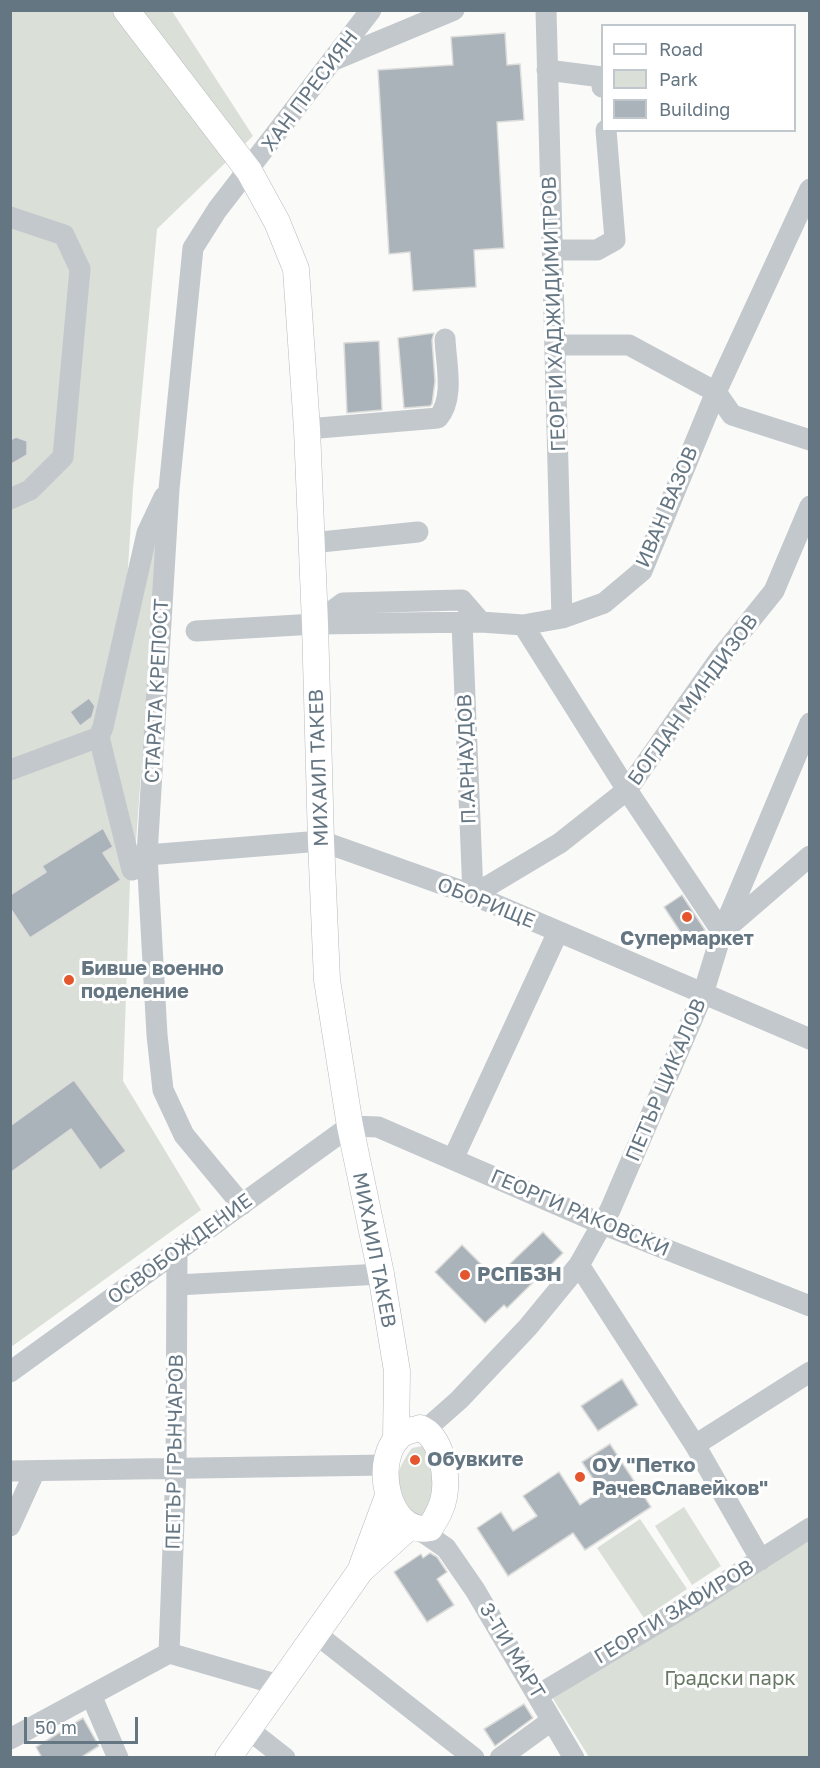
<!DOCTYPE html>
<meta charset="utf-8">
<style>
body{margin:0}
#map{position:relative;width:820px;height:1768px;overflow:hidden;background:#fafaf8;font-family:"Golos Text",sans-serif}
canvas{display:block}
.frame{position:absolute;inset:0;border:12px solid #657683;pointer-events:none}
.legend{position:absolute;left:601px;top:24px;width:195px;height:108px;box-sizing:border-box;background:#fff;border:2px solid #c1c8cd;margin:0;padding:8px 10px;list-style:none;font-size:18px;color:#657683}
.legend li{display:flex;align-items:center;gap:12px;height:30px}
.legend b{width:30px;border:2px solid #c1c8cd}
.scale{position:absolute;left:24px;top:1717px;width:114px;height:27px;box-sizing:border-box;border:3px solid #657683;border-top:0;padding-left:8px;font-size:18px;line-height:21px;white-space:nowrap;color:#657683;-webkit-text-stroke:4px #fff;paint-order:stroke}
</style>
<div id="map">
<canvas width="820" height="1768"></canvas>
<div class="frame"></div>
<ul class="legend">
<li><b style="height:8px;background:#fff"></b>Road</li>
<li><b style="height:16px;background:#dadfd7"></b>Park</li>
<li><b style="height:16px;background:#aab3b9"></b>Building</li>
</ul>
<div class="scale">50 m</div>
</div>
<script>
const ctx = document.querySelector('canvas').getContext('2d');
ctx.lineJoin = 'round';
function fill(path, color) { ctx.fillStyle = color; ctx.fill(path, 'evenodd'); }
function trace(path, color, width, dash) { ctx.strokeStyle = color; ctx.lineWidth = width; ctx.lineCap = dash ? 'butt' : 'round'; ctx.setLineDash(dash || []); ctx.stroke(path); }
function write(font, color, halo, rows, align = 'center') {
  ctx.font = font + ' "Golos Text",sans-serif'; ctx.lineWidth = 6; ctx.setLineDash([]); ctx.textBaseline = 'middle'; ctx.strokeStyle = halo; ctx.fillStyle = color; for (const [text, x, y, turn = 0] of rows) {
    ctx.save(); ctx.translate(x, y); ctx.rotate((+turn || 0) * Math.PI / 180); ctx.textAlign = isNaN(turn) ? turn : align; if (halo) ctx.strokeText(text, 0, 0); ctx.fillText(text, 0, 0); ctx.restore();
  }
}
const green = new Path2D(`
 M11,11H172L253,136L157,229L133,489L126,599L159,529L135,855L130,880L123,1081L201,1210L11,1347Z
 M423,1446L430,1453L435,1506L414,1525C399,1491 387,1482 412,1448Z
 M684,1507L721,1566L692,1585L655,1526Z
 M640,1519L687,1589L644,1618L597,1548Z
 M809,1539V1757H589L552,1697Z`);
const building = new Path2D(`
 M505,33L507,65L520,64L524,120L497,122L504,248L474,250L476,287L413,291L410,252L389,254L378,70L453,65L451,37Z
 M434,333L432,340L435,381L432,404L430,406L404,408L398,338Z
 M379,341L382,410L347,413L344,343Z
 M16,437L27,441V455L10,465V440Z
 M89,698L95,706L92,717L80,726L70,712Z
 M103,828L113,847L103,853L121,880L30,938L10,908V895L46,872L42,866Z
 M682,895L705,930L687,942L664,907Z
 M74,1080L126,1151L100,1170L71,1129L10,1173V1126Z
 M543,1232L563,1253L507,1308L504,1305L485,1323L435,1272L462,1245L495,1278Z
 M622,1379L638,1405L598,1431L581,1406Z
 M610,1444L651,1507L585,1550L573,1533L508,1576L477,1528L501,1512L513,1531L537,1516L523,1496L559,1472L580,1505L601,1491L582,1462Z
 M430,1553L437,1557L447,1572L437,1579L454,1605L427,1622L394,1572L421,1554L423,1558Z
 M524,1704L533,1718L495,1746L484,1729Z
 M83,1718L99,1746L80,1758H42L36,1747Z`);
const minor = new Path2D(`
 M546,10L562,618
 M334,60L454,10
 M547,70L602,77V87
 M10,217L64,235L80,269L63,457L30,490L10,499
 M552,250H597L615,240L606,130
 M555,345H629L716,392L732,415L810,440
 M307,429L438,418C455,398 446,364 445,339
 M311,543L418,532
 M462,623L473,895L560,843L627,790L720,658L774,591L810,506
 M315,624L343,603L462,600L481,622
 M523,625L627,790L722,932L810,856
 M196,631L315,624L481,622L523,625L562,618L604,603L642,571L716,392L810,189
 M10,770L99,737
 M147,855L321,841L473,895L810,1039
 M132,870L99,737L103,727L147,533L164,497
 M453,1159L558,932
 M242,1205L184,1135L163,1090L157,1035L147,855L169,489L193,248L217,210L371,10
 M177,1251L176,1469L169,1653L279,1685
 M579,1265L695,1445L761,1560
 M177,1285L381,1274
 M10,1372L350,1126L378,1127L602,1224L810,1306
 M425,1430L459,1400L528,1327L579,1265L610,1210L703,994L722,932L810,723
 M695,1445L810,1372
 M10,1471L386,1465
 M10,1526L35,1471
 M420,1530L446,1548L475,1590L574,1758
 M315,1633L474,1758
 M91,1695L118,1758
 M538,1695L700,1598L810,1528
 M248,1729L285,1758
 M10,1739L169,1653
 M500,1758L551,1721`);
const major = new Path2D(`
 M126,10L249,171L277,222L296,269L307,429L315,624L321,841L327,980L350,1126L381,1274L397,1371L396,1440
 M420,1428C442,1437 448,1476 444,1497C442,1509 436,1518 430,1528C386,1537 371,1456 402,1434C407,1431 414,1430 420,1428Z
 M362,1566L388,1496
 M228,1758L361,1570L410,1526`);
const markers = [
 [687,917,6,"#e4572e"],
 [69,980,6,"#e4572e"],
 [465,1275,6,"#e4572e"],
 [415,1460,6,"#e4572e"],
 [580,1477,6,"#e4572e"]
];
const streetNames = [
 ["ХАН ПРЕСИЯН",310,91,-53],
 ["ГЕОРГИ ХАДЖИДИМИТРОВ",554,314,-92],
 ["ИВАН ВАЗОВ",667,507,-67],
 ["СТАРАТА КРЕПОСТ",157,691,-87],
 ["БОГДАН МИНДИЗОВ",693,700,-54],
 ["П.АРНАУДОВ",467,759,-92],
 ["МИХАИЛ ТАКЕВ",319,768,-92],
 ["ОБОРИЩЕ",486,903,22],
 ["ПЕТЪР ЦИКАЛОВ",666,1080,-67],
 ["ГЕОРГИ РАКОВСКИ",580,1213,23],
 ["ОСВОБОЖДЕНИЕ",180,1249,-36],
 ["МИХАИЛ ТАКЕВ",374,1250,79],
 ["ПЕТЪР ГРЪНЧАРОВ",175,1452,-89],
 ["ГЕОРГИ ЗАФИРОВ",674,1612,-31],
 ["3-ТИ МАРТ",512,1651,59]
];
const poiNames = [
 ["Супермаркет",687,939,"center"],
 ["Бивше военно",81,969],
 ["поделение",81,992],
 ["РСПБЗН",477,1275],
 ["Обувките",427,1460],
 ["ОУ \"Петко",592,1466],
 ["РачевСлавейков\"",592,1489]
];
const parkNames = [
 ["Градски парк",730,1679]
];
fill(green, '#dadfd7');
fill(building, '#aab3b9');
trace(building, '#dcdcda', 1.5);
trace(major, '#b5babe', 27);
trace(minor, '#c3c8cc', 21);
trace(major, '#fff', 26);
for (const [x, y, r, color] of markers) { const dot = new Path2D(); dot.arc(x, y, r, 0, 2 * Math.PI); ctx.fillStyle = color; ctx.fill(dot); trace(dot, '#fff', 2); }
write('20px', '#657683', '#fff', streetNames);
write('bold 20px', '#657683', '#fff', poiNames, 'left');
write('20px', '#687a64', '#fff', parkNames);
</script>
